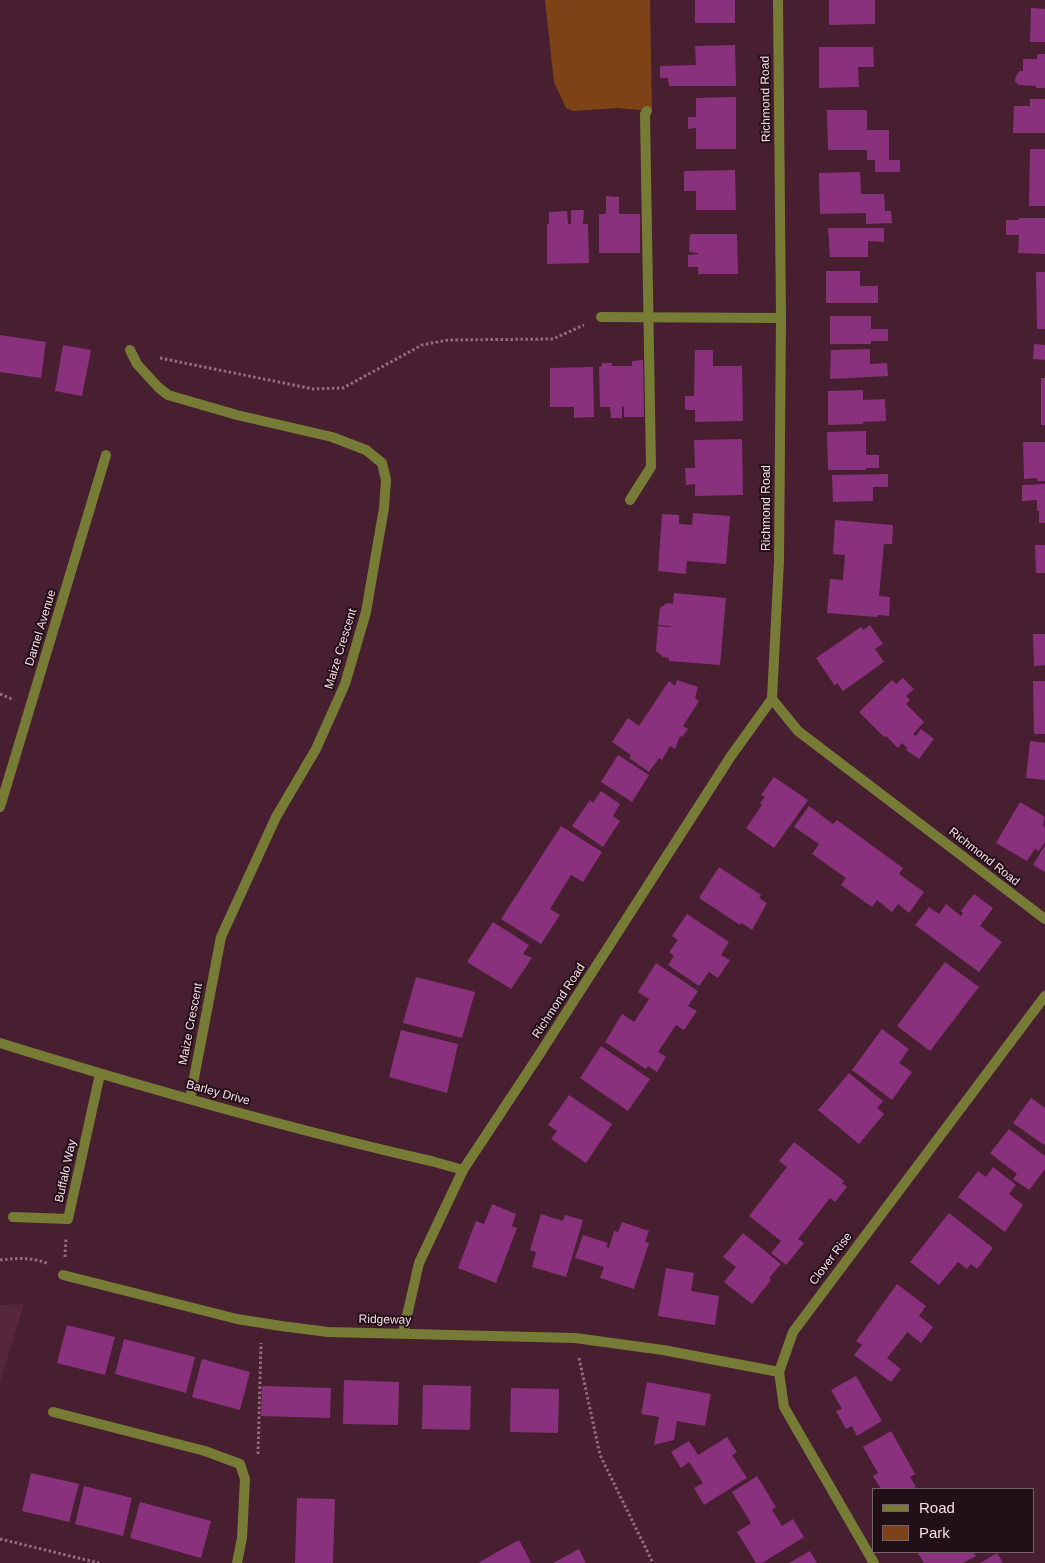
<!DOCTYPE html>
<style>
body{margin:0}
#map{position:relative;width:1045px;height:1563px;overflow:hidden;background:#481e31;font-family:Arial,sans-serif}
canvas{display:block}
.legend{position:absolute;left:872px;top:1488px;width:162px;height:65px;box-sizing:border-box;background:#221018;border:1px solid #78626a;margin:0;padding:6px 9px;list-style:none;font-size:15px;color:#f8dce6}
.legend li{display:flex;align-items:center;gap:10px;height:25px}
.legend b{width:25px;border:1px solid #78626a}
</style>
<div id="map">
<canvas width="1045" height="1563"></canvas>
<ul class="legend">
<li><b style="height:6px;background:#767c35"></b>Road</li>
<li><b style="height:14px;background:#7d4316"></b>Park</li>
</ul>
</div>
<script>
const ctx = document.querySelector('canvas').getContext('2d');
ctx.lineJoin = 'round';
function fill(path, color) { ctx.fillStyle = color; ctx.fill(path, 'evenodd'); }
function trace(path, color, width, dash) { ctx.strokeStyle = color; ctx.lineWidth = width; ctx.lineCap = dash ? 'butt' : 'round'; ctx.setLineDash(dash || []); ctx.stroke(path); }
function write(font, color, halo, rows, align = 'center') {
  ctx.font = font + ' Arial,sans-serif'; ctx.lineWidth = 4; ctx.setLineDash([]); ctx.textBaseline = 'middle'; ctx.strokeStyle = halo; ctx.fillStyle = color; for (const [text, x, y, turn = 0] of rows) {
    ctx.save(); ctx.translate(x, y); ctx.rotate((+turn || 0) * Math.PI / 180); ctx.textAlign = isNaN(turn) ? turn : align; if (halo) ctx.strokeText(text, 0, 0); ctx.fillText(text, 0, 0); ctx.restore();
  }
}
const built = new Path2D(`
 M24,1304L0,1383V1305Z`);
const green = new Path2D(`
 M545,0H650L652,111L617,108L573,111L566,108L554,82Z`);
const building = new Path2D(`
 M695,0H735V23H695Z
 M829,0H875V24L829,25Z
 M1031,8L1045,9V42H1030Z
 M735,45L736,86H669L668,78H660V66L696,65L695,46Z
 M819,47H873L874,67H858L859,87L819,88Z
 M1037,54H1045V88H1036V86L1019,85L1015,81L1016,76L1020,71H1023V59H1037Z
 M736,97V149H696V128L688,129V117H696V98Z
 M1030,99H1045V133H1013L1014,106H1030Z
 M827,110H867V130H889V160H900V172H875V160H867V150H828Z
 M1030,149H1045V206H1029Z
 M735,170L736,210H696V191H684V171Z
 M860,172L861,194H884L885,211H891L892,223L866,224V213L820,214L819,173Z
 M606,196L619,197V214H640V253H599V214H606Z
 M571,210H584L583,224H588L589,263L547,264V224H549V212L567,211L568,224H571Z
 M1019,218H1045V254L1018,253L1019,235H1006V220H1019Z
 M828,228H884V242L868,241V257H830Z
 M690,234H737L738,274H698V267H688V255L698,254V253L689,252Z
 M826,271H860V286H878V303H826Z
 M1036,272H1045V329H1037Z
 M830,316H871V329H888V341H871V344H830Z
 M0,335L46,342L41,378L0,372Z
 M1034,344L1045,345V360L1033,359Z
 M63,345L91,350L82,396L55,391Z
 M870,349V364L887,363L888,376L830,379L831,350Z
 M695,350H713V366H742L743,421L695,422V410H685V396H694Z
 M643,360L644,417H624V407L622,406V418H611L610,407H600L599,367L602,366V363H612V366H632V361Z
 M593,367L594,417L574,418V407H550V368Z
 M1041,378H1045V425H1041Z
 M863,390V400L885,399L886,421L863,422V424L828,425V391Z
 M866,431V455H879V468H866V470H828L827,432Z
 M742,439L743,495L695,496V484L686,485L685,468H695L694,440Z
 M1023,442H1045V481H1037V478L1024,479Z
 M888,474V487H873V501L833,502L832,475Z
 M1045,484V523H1039V511H1037V500L1022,501V485Z
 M693,513L730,516L726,564L687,561L686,574L658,571L662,514L679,515V524L692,525Z
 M835,520L893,525L892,544H884L879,596L890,597L889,616L878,615L877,617L827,613L830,579L843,580L844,567L845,555L833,554Z
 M1035,545H1045V573H1036Z
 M674,593L726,598L720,665L669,661V658L663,657L656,651L658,626L671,627V626L658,625L660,608L667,603L673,604Z
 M870,625L883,644L875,649L884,662L843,691L837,683L835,686L816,658L861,627L863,630Z
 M1033,634H1045V665L1034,666Z
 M903,678L914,689L906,696L910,700L906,704L924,722L913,734L916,736L921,729L934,739L919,759L906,750L907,748L902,743L898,748L886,736L884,737L859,712L892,680L896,684Z
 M677,680L698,687L695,698L699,701L683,726L688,729L682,737L680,736L675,749L670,746L662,760L659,758L649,772L629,758L631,755L612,742L628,718L639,726L669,681L675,686Z
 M1033,681H1045V734H1034Z
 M1030,741L1045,743V780L1026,778Z
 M618,755L649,775L632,802L601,782Z
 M774,777L808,800L774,848L746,828L762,805L760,803L765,797L761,795Z
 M601,791L620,804L613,816L620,821L603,847L572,826L590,800L593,803Z
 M1020,802L1045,817L1043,826L1045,827V842L1039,851L1035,849L1027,861L996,843Z
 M809,806L833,824L837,820L903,868L899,874L924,892L909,913L898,904L892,912L877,900L872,907L841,885L846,878L812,854L819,844L794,827Z
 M561,826L602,852L583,882L571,875L550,909L560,915L541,944L501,919Z
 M1045,845V872L1033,865Z
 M719,867L761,895L759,898L767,903L752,930L742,923L740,925L699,898Z
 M974,894L993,908L980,926L1002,942L979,972L915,925L929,907L939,914L946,904L961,916L963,913L961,911Z
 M687,914L729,942L721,955L730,960L718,978L709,972L699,986L668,965L674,956L669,952L678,940L672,936Z
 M493,922L529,945L523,954L532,958L511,989L467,962Z
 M945,962L979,987L930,1051L897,1026Z
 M656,963L698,991L688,1006L697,1011L684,1030L676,1025L658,1052L666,1057L657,1072L648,1066L646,1069L605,1042L622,1014L634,1022L642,1010L649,999L638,992Z
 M416,977L475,992L462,1038L403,1023Z
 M882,1029L909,1049L899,1063L912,1072L892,1100L852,1070Z
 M401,1030L458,1044L447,1093L389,1077Z
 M601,1046L650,1079L628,1111L580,1078Z
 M849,1073L883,1101L877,1108L884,1114L859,1144L818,1110Z
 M569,1095L612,1124L586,1163L551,1139L557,1131L548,1125Z
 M1031,1098L1045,1108V1143L1044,1145L1013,1123Z
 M1009,1129L1045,1156V1169L1029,1190L1013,1179L1017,1174L990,1153Z
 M794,1142L844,1181L842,1183L847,1187L835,1202L830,1198L798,1239L804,1243L786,1265L771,1253L781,1241L749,1216L787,1167L779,1161Z
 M993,1167L1016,1185L1009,1194L1023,1205L1005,1232L958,1197L978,1171L986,1177Z
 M492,1204L516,1214L512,1226L517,1228L496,1283L458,1268L476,1221L484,1224Z
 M949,1213L993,1248L977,1269L971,1264L967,1269L958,1262L939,1285L910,1262Z
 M541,1214L563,1221L565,1215L583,1220L566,1277L532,1267L536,1252L530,1250Z
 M622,1222L649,1231L645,1242L649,1243L634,1289L600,1278L604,1267L575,1258L583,1235L608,1243L606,1247L609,1248L614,1231L618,1232Z
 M743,1233L781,1264L769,1278L771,1280L752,1304L724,1282L736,1267L723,1257Z
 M666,1268L694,1273L691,1291L719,1296L715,1325L658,1316Z
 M897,1284L926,1306L919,1316L933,1327L921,1343L907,1332L906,1334L887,1358L901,1369L891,1382L854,1355L862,1345L856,1341Z
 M67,1325L115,1337L105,1375L57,1363Z
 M124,1339L195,1357L186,1393L115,1374Z
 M202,1359L250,1372L240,1410L192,1397Z
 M856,1376L882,1421L857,1436L852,1426L846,1429L836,1411L842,1409L831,1390Z
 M344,1380L399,1382L398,1425L343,1424Z
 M647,1382L711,1394L705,1426L677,1421L674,1440L654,1445L659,1417L641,1414Z
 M423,1385L471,1386L470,1430L422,1429Z
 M262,1386L331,1388L330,1418L261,1416Z
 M511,1388L559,1389L558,1433L510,1432Z
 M891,1431L915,1474L910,1477L916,1487L911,1489H881L873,1476L878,1473L863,1447Z
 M727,1437L737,1452L732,1455L747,1478L704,1505L694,1488L703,1483L689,1462L681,1468L671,1452L689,1441L698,1455Z
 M31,1473L79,1484L69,1522L22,1511Z
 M757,1476L776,1507L772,1510L782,1526L793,1519L804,1537L762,1563H756L737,1532L751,1523L732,1492Z
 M84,1486L132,1498L123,1536L75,1524Z
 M297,1498L335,1499L333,1563H295Z
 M140,1502L211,1521L201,1558L130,1538Z
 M519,1540L531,1563H478L497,1552Z
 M579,1549L586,1563H553Z
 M810,1551L817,1563H789Z
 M917,1552H973L976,1556L963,1563H924Z
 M997,1553L1003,1563H980Z`);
const path = new Path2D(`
 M160,358L313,389L343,388L422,345L448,340L553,339L584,325
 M0,694L12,699
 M65,1257L66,1238
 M0,1260C18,1258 32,1257 49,1264
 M579,1358L600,1455L653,1563
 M258,1454L261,1343
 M0,1539L99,1563`);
const service = new Path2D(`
 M630,500L651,467L645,114L647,111
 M431,1161L463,1170
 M53,1412L205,1451L240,1464L245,1479L242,1538L237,1563`);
const minor = new Path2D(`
 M778,0L781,318L779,561L772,699L798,731L1045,919
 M601,317L781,318
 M130,350L137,364L158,387L168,395L237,415L332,437L366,450L382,463L386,480L384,508L366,612L345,684L316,749L276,817L221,937L190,1099
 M0,807L106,455
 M0,1043C142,1087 286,1128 431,1161
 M13,1217L68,1219L100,1074
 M63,1275L237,1319L281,1326L328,1332L575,1338L663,1350L779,1372
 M403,1333L419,1263L463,1170L539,1055L731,756L772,699
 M874,1563L784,1407L779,1372L793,1332L1045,996`);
const streetNames = [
 ["Richmond Road",766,99,-91],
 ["Richmond Road",767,508,-90],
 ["Darnel Avenue",41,628,-73],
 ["Maize Crescent",341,649,-73],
 ["Richmond Road",984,857,38],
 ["Richmond Road",559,1001,-57],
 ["Maize Crescent",191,1024,-79],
 ["Barley Drive",218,1093,15],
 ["Buffalo Way",66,1171,-78],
 ["Clover Rise",831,1259,-53],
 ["Ridgeway",385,1320,1]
];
fill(built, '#56263b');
fill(green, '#7d4316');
fill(building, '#8a317d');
trace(path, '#926e7e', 3, [2.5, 2.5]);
trace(service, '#767c35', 10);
trace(minor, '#767c35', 10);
write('12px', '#f8dce6', '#221018', streetNames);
</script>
